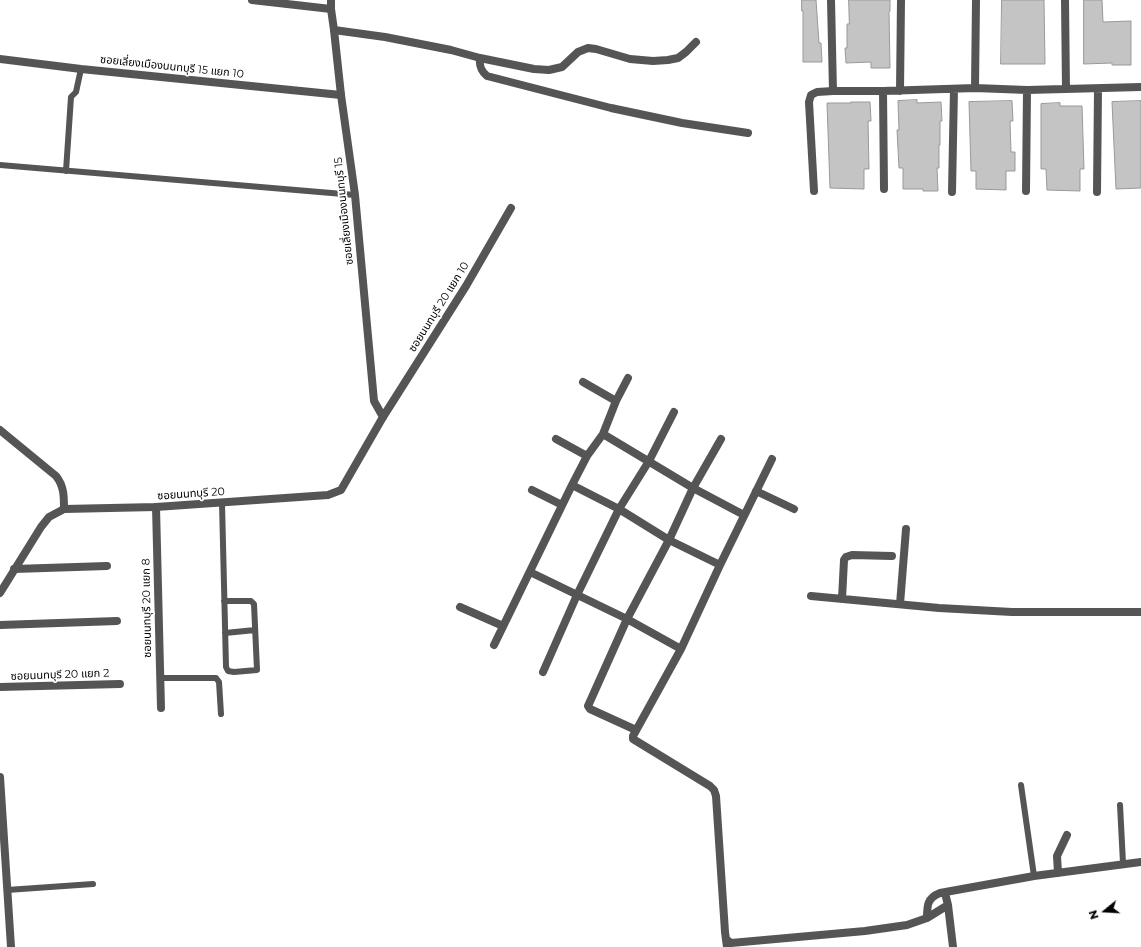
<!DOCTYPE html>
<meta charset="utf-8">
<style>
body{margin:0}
#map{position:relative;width:1141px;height:947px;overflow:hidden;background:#fff;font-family:Montserrat,sans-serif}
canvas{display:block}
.north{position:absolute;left:1085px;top:891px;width:40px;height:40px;-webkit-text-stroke:3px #fff;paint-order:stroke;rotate:252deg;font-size:11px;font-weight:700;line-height:16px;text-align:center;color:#000}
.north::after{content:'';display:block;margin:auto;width:14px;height:18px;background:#000;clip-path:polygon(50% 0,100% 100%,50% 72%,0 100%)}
</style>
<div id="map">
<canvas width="1141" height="947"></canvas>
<div class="north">N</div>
</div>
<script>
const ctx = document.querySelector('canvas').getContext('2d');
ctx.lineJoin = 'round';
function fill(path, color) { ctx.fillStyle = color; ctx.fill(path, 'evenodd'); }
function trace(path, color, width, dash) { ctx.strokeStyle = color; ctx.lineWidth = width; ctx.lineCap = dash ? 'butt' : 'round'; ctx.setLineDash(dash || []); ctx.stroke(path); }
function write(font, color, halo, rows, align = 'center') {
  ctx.font = font + ' Montserrat,"Noto Sans Thai",sans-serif'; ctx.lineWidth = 3.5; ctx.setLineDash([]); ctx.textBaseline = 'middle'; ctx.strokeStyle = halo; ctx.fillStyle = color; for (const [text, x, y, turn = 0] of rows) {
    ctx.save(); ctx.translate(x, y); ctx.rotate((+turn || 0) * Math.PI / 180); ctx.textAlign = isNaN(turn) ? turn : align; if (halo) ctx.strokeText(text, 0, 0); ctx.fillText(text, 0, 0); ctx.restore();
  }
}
const building = new Path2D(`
 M802,0H816L819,43H821L822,62H803V11H802Z
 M849,0H890V11L889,12L890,68H871V62L846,63L845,48H847V24H849Z
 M1002,0H1044L1045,64H1001Z
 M1084,0H1102L1103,22L1131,21V65H1112V63L1084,64Z
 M917,100V103L941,102L942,121H940V145H939V168H937L938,191H923V189H903V168H899L897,130H899L898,101Z
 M1012,101L1013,121H1010L1011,152H1015V171H1006V190L976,189V171H971L969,102Z
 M1141,101V188L1116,189L1112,102Z
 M851,102H870L871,121H868L869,169H864V189L830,188L827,103H851Z
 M1060,103V106H1082L1084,169H1080V191L1047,190L1046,169H1041V104Z`);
const service = new Path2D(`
 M0,165L355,195
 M66,171L71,97L76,92L81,69
 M222,503C223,557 225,612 226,667L228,671L234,672L257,670L254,604L251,601H224
 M225,633L255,630
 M160,678H216L219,682L221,714
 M1021,785L1034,876
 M1120,805L1123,863
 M7,890L93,884`);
const minor = new Path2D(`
 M252,0L331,9
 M831,0L833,91
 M1065,0L1066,89
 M334,30L385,37L451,50L480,58L534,69L549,70L562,67L578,52L588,48L596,49L630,59L653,61L668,60L678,58L686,52L696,42
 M480,58C479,66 481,71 487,76L611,108L682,123L748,133
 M0,59L81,69L341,95
 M975,88L976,0
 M883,91L884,189
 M900,91L901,0
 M814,191L809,102L811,95L817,92L833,91H883L975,88L1027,90L1141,87
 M1026,191L1027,90
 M952,192L954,89
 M1097,192L1098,89
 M583,382L616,401
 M383,417L466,286L511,208
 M0,430L56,476C64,486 64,496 64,509
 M603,434L693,488L744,515
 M556,439L587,456
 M572,485L619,509L669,540L720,565
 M532,490L562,505
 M756,491L794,509
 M156,507L161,708
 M14,569L107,566
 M530,572L627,619L681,649
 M811,596L939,608L1012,612H1141
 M842,599L844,560L846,557L852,555L892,556
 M900,604L906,529
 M460,607L503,626
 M0,625L117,621
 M494,645L572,485L587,456L603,434L616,401L628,378
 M543,672L577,595L619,509L649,461L674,412
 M0,687L120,684
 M636,730L590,709L588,706L627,619L669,540L693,488L721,439
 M1058,873L1057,856L1067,835
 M945,893L948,905L927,918C927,906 927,898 940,893L1034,876L1141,862
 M948,905L953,947
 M726,939L731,943L865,931L907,925L927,918
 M727,947L725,932L716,796L714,790L710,786L633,739V736L681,649L720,565L772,459`);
const tertiary = new Path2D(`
 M0,593L41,527L49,517L64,509L156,507L328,495L341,490L383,417L374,401L355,195L341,95L334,30L331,9V0
 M0,777L11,947`);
const streetNames = [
 ["ซอยเลี่ยงเมืองนนทบุรี 15 แยก 10",172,67,6],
 ["ซอยเลี่ยงเมืองนนทบุรี 15",344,211,-96],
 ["ซอยนนทบุรี 20 แยก 10",439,307,-58],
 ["ซอยนนทบุรี 20",191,494,-4],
 ["ซอยนนทบุรี 20 แยก 8",147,608,-91],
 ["ซอยนนทบุรี 20 แยก 2",60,675,-2]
];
fill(building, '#c4c4c4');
trace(building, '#999', 1);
trace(service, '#555', 6);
trace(minor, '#555', 8);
trace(tertiary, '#555', 8);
write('11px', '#000', '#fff', streetNames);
</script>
